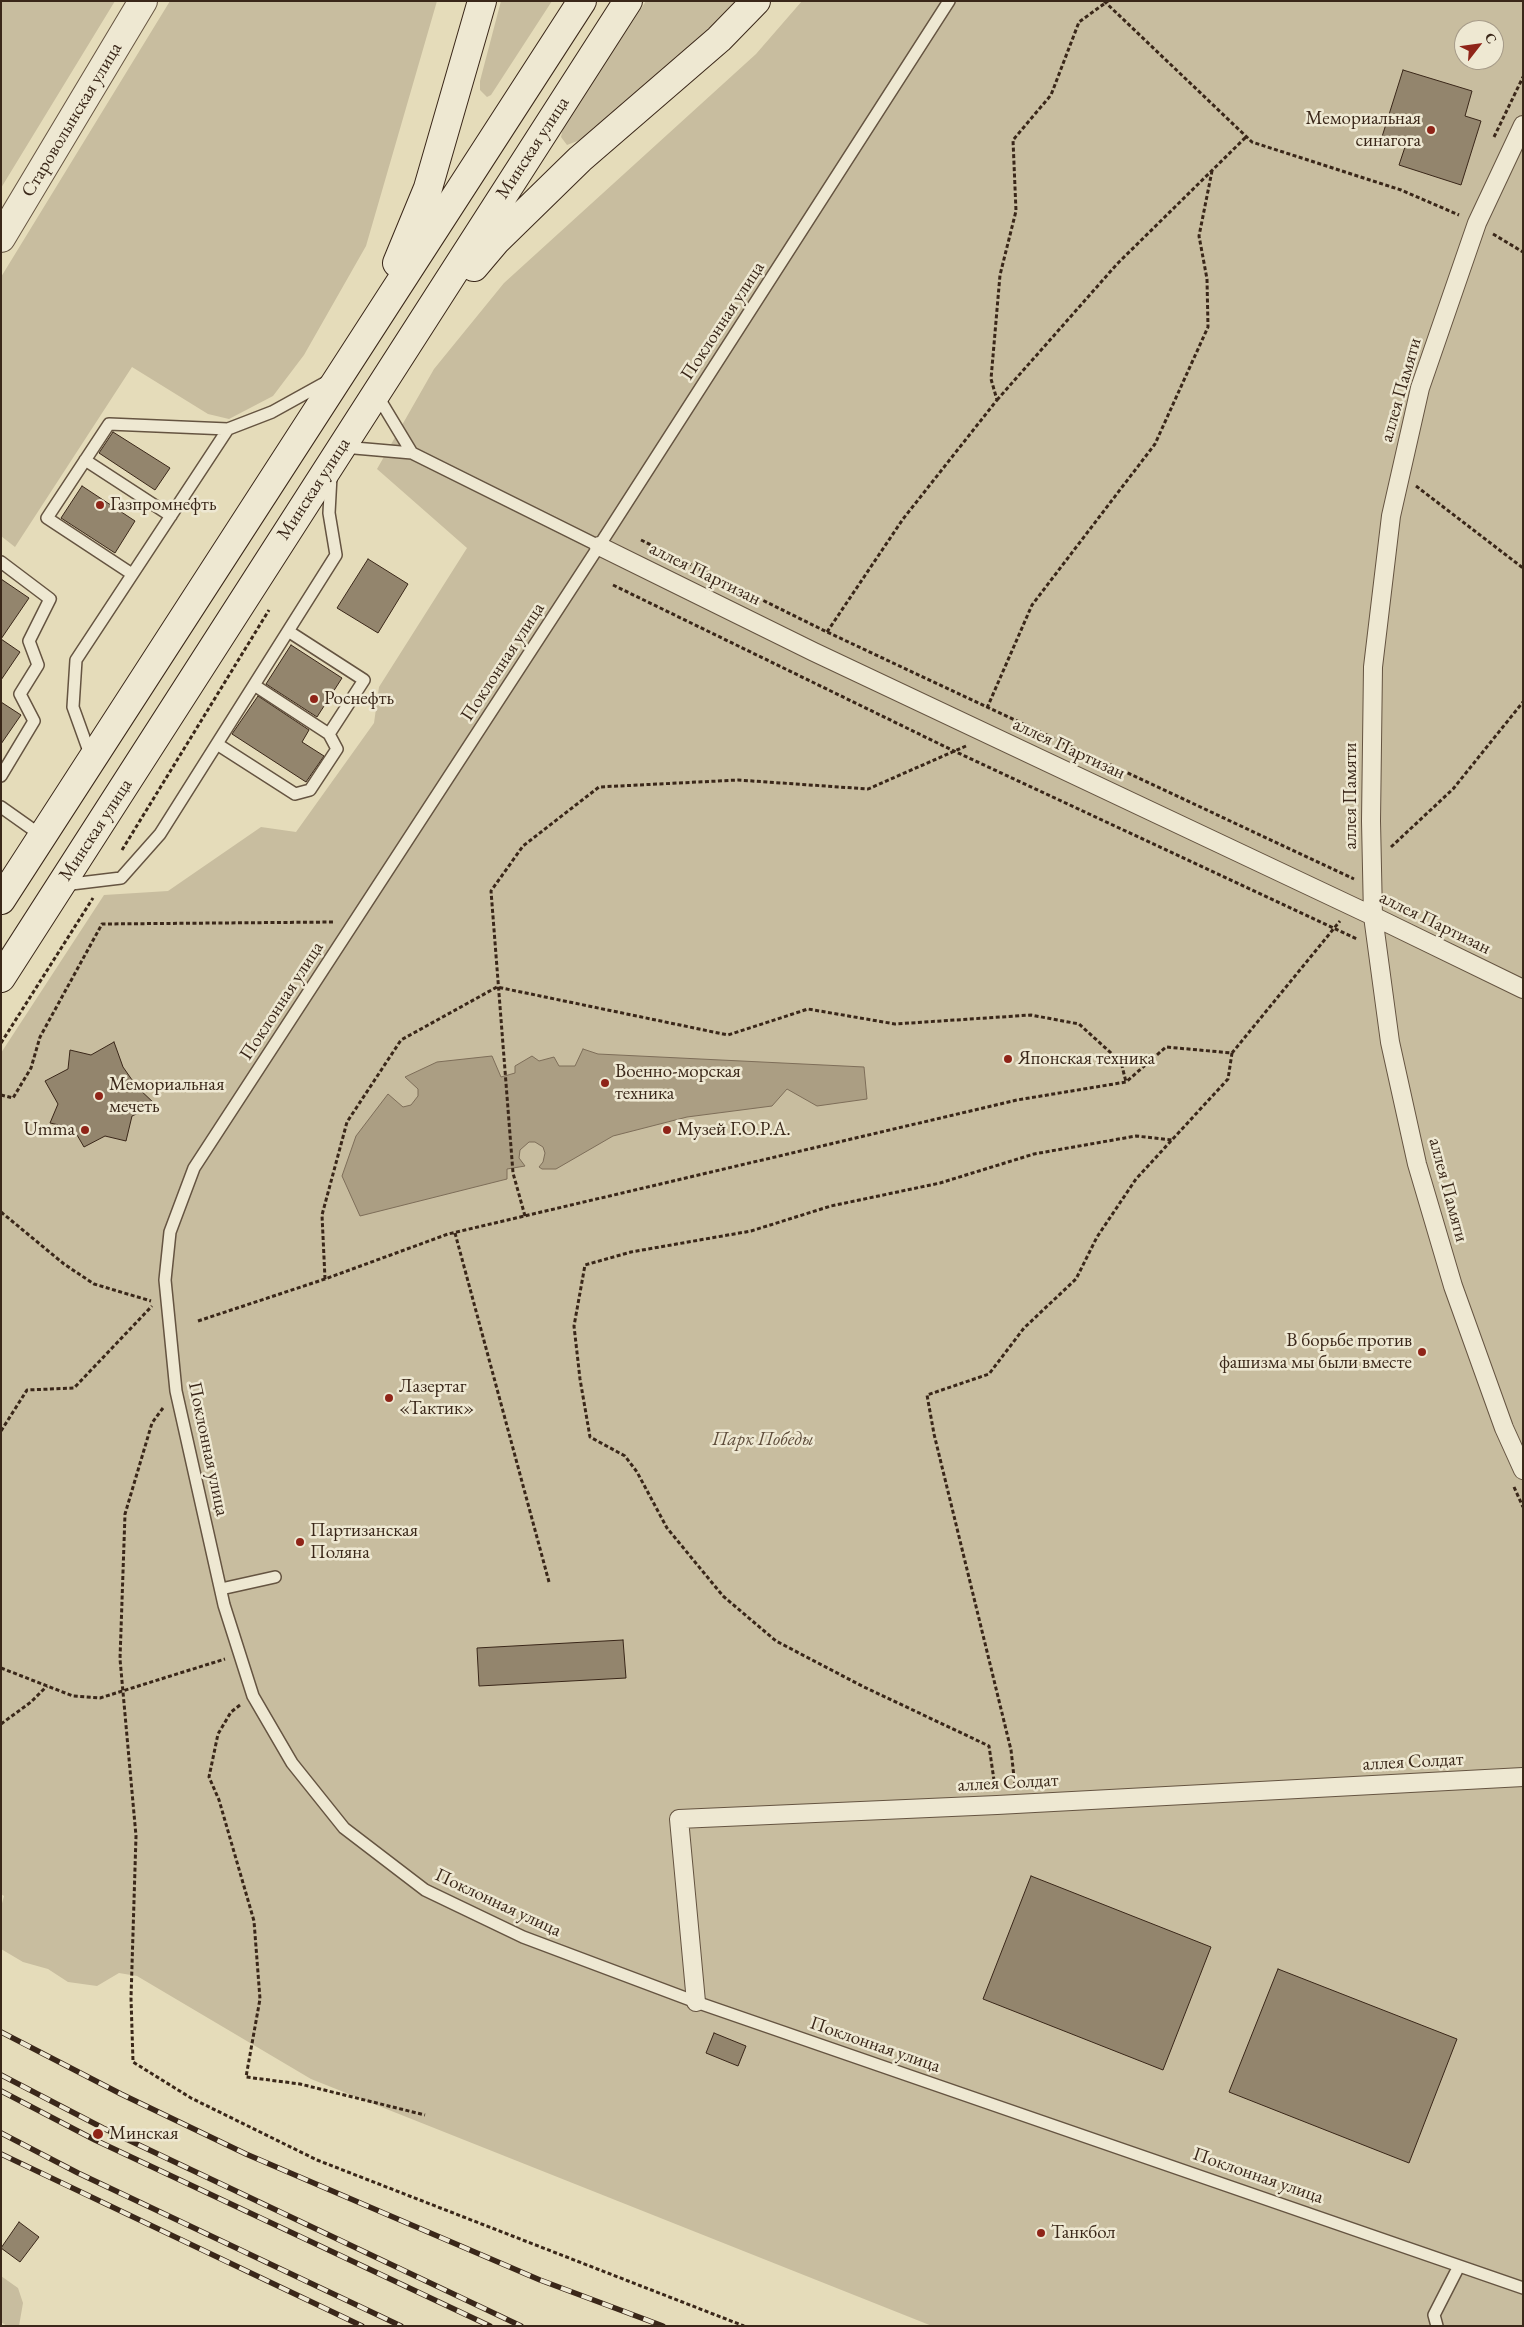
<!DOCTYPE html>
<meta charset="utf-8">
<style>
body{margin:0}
#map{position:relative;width:1524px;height:2327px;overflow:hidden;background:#e5dcba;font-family:"EB Garamond",serif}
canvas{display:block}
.frame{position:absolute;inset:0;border:2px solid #3a2719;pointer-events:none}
.north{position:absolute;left:1454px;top:20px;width:50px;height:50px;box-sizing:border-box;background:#eee8d2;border:1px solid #a69b88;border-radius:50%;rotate:60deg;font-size:14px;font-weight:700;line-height:20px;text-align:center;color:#3a2719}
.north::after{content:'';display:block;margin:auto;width:18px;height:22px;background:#8f2418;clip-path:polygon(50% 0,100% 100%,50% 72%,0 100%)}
</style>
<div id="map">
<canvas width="1524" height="2327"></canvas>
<div class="frame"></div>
<div class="north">С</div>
</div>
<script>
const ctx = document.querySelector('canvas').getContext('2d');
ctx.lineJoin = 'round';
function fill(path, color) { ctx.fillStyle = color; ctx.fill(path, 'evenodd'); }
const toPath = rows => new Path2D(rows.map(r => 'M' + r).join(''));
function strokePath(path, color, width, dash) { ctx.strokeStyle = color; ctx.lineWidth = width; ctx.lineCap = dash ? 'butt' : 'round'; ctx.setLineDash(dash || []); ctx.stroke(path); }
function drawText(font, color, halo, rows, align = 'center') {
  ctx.font = font + ' "EB Garamond",serif'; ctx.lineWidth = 5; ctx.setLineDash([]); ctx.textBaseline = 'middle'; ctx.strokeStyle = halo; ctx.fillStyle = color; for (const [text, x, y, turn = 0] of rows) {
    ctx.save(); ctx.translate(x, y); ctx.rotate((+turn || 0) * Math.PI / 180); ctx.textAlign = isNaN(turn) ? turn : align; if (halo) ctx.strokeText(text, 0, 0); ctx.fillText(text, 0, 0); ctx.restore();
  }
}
fill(toPath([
 [1,1,115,1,1,188],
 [170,1,437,1,366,246,304,355,273,396,229,419,208,414,132,367,15,547,1,536,1,277],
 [501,1,552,1,491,95,487,97,480,90,480,81],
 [646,1,739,1,693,44,580,140,567,145,561,137,563,127],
 [802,1,1523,1,1523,2326,932,2326,311,2079,137,1976,119,1973,97,1986,68,1982,48,1969,23,1962,1,1949,1,1907,4,1896,1,1894,1,1053,104,895,168,891,261,827,296,832,374,723,379,687,467,548,377,469,434,369,504,283,756,54],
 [1464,30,1494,30,1494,60,1464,60],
 [1,2276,18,2288,23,2303,19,2326,7,2326,1,2322]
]), '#c8bd9f');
const water = toPath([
 [583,1049,598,1054,864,1067,867,1099,817,1106,787,1089,772,1106,687,1117,613,1136,556,1169,542,1169,539,1167,543,1162,545,1153,543,1147,535,1142,529,1142,520,1150,519,1158,525,1166,507,1169,507,1179,360,1216,342,1176,356,1136,388,1094,403,1107,411,1105,418,1096,418,1089,405,1077,437,1062,492,1056,501,1077,515,1073,515,1066,532,1056,539,1061,554,1057,559,1066,575,1066,583,1049]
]);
fill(water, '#ab9e83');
strokePath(water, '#7e6e59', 1);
const building = toPath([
 [1403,70,1472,91,1465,116,1481,121,1461,185,1399,165,1405,147,1381,140,1403,70],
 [113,432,170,468,155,490,99,453,113,432],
 [82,486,135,521,115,553,61,518,82,486],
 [368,559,408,584,378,633,337,608,368,559],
 [1,579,29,598,1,639,1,579],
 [1,639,20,652,1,680,1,639],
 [291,645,342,678,317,717,266,684,291,645],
 [258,696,309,730,302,742,324,756,306,782,232,734,258,696],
 [1,702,21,715,1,744,1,702],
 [114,1042,123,1067,137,1087,156,1105,132,1116,126,1141,105,1136,84,1147,73,1128,50,1123,58,1104,45,1081,68,1069,70,1050,91,1055,114,1042],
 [623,1640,626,1678,479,1686,477,1648,623,1640],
 [1031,1876,1211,1947,1163,2070,983,1999,1031,1876],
 [1278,1969,1457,2039,1409,2163,1229,2092,1278,1969],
 [714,2033,746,2046,738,2066,706,2053,714,2033],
 [19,2222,39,2237,20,2262,1,2248,19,2222]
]);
fill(building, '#93856d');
strokePath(building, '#3a2719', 1);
const service = toPath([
 [949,1,599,546,194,1168,170,1232,165,1280,176,1391,224,1605,253,1696,292,1763,344,1828,425,1890,523,1937,696,2002,1523,2288],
 [377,395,412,453],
 [343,447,412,453,599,546],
 [85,460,171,516],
 [1,562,50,599,29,641,38,665,20,694,34,721,1,776],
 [132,574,47,518,109,424,228,429,272,412,328,381],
 [288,631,364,680,329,734],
 [217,744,295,794,310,790,337,749,329,734,254,685],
 [91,757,73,707,76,660,228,429],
 [1,807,42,836],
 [63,885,121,878,160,834,336,555,329,513,331,476],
 [221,1589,275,1577],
 [1437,2326,1434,2315,1459,2266]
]);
const pedestrian = toPath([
 [1523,125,1477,223,1420,388,1391,516,1373,667,1371,821,1373,916,1390,1042,1417,1164,1453,1286,1504,1428,1523,1470],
 [599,546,814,652,1373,916,1523,989],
 [696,2002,679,1819,997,1805,1523,1777]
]);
const tertiary = toPath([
 [1,238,143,1]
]);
const secondary = toPath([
 [397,263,428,188,482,1],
 [474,267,496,241,580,159,719,39,756,1],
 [1,900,582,1],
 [1,978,628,1]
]);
strokePath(service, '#655441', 14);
strokePath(pedestrian, '#655441', 20);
strokePath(tertiary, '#655441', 30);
strokePath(secondary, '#3a2719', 30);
strokePath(toPath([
 [1104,1,1252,142,1401,190,1459,215],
 [1494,137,1523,77],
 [1493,234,1523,252],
 [997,400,1117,264,1247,136],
 [1416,486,1523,568],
 [641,540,827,632,1354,879],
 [613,585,954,751,1357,939],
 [827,632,903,519,997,400,991,379,1000,275,1016,211,1013,140,1051,95,1079,22,1108,1],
 [987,708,1032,605,1155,444,1208,327,1207,279,1199,236,1212,171],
 [1391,847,1453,789,1523,702],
 [122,850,269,610],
 [1,1043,93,898],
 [1,1095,13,1098,31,1068,40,1037,102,924,335,922],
 [1,1212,64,1264,94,1284,151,1301],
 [525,1216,513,1173,491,891,523,846,599,787,738,780,868,789,966,746],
 [455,1233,549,1582],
 [325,1279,322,1215,347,1122,401,1040,497,987,728,1035,808,1009,895,1024,1031,1015,1079,1024,1121,1062,1126,1082],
 [198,1321,325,1279,448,1234,1017,1100,1126,1082,1166,1047,1232,1053,1340,921],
 [163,1408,152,1423,125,1514,120,1659,136,1836,131,1998,133,2062,191,2098,317,2160,744,2326],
 [1,1431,27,1390,74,1388,152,1306],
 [1514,1487,1523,1507],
 [1,1668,73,1696,100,1698,225,1659],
 [240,1705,231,1712,218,1734,209,1777,219,1800,254,1921,260,1999,246,2077,300,2084,425,2115],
 [1,1724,31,1702,47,1686],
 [1015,1786,1011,1750,934,1434,927,1395,989,1374,1024,1328,1076,1279,1097,1237,1136,1179,1228,1079,1232,1053],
 [995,1787,989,1746,862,1686,776,1641,723,1596,667,1528,637,1472,625,1456,590,1437,580,1379,574,1326,585,1265,631,1252,751,1231,831,1206,940,1183,1034,1154,1136,1136,1172,1140]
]), '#3a2719', 3, [4, 2.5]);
strokePath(service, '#eee8d2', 11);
strokePath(pedestrian, '#eee8d2', 18);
strokePath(tertiary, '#eee8d2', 28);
strokePath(secondary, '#eee8d2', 28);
const rail = toPath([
 [1,2032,121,2094,246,2154,540,2280,663,2326],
 [1,2075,103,2128,521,2326],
 [1,2091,95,2140,490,2326],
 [1,2133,78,2173,401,2326],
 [1,2154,362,2326]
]);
strokePath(rail, '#3a2719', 5.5);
strokePath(rail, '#eee8d2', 4, [11]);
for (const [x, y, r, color] of [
 [1431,130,5,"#8f2418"],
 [100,505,5,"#8f2418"],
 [314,699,5,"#8f2418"],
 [1008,1059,5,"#8f2418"],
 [605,1083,5,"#8f2418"],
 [99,1096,5,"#8f2418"],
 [85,1130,5,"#8f2418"],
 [667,1130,5,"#8f2418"],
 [1422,1352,5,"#8f2418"],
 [389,1398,5,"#8f2418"],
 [300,1542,5,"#8f2418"],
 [98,2134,6,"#8f2418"],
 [1041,2233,5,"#8f2418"]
]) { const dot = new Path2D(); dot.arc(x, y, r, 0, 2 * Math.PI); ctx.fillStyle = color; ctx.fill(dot); strokePath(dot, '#eee8d2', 2); }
drawText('19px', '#3a2719', '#eee8d2', [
 ["Мемориальная",1421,119,"right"],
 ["синагога",1421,141,"right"],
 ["Газпромнефть",110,505],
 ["Роснефть",324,699],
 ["Японская техника",1018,1059],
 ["Военно-морская",615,1072],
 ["техника",615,1094],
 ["Мемориальная",109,1085],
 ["мечеть",109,1107],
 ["Umma",75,1130,"right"],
 ["Музей Г.О.Р.А.",677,1130],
 ["В борьбе против",1412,1341,"right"],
 ["фашизма мы были вместе",1412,1363,"right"],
 ["Лазертаг",399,1387],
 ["«Тактик»",399,1409],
 ["Партизанская",310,1531],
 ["Поляна",310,1553],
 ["Минская",109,2134],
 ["Танкбол",1051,2233]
], 'left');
drawText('19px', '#3a2719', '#eee8d2', [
 ["Староволынская улица",72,120,-59],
 ["Минская улица",533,148,-57],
 ["Поклонная улица",723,321,-57],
 ["аллея Памяти",1401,390,-74],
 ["Минская улица",314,489,-57],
 ["аллея Партизан",705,574,26],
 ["Поклонная улица",503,662,-57],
 ["аллея Партизан",1069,749,25],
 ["аллея Памяти",1351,796,-90],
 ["Минская улица",96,830,-57],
 ["аллея Партизан",1435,923,26],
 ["Поклонная улица",282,1001,-57],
 ["аллея Памяти",1448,1190,75],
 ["Поклонная улица",208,1449,78],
 ["аллея Солдат",1413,1762,-3],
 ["аллея Солдат",1008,1783,-3],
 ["Поклонная улица",498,1903,25],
 ["Поклонная улица",875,2045,19],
 ["Поклонная улица",1258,2176,19]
]);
drawText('italic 19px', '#5e4c3a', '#eee8d2', [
 ["Парк Победы",763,1440]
]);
</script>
